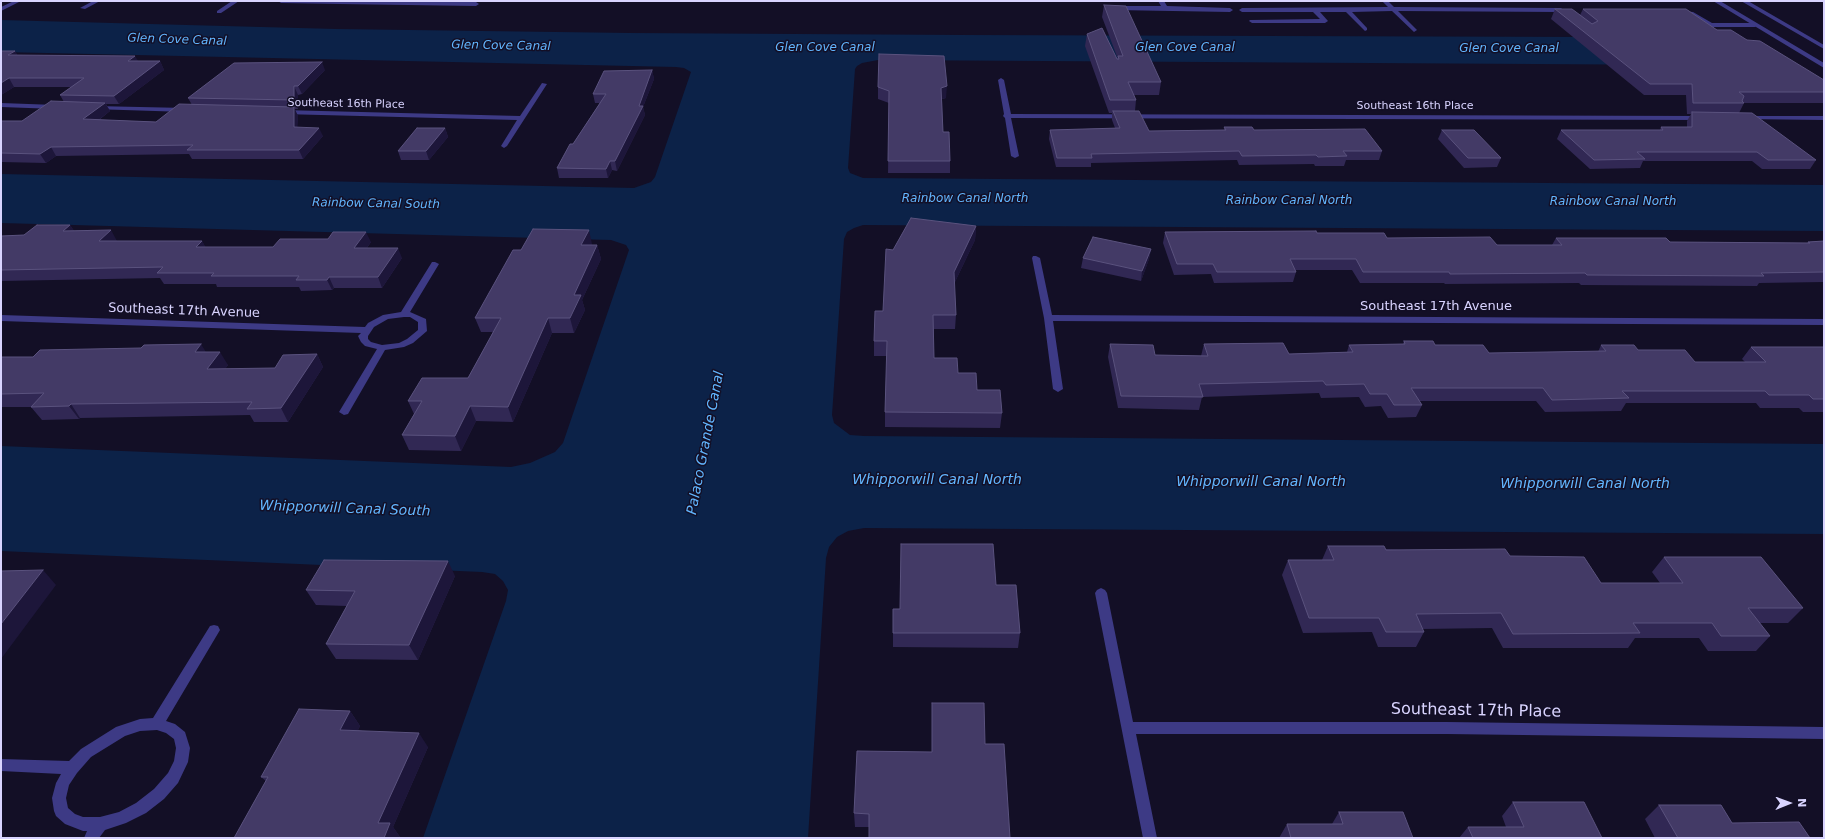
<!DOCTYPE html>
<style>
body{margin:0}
#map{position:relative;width:1825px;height:839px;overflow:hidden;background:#130f26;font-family:"DejaVu Sans",sans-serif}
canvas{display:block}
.frame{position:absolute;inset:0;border:2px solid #d9d4ff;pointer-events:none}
.north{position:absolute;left:1769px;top:783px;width:40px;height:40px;-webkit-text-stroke:3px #130f26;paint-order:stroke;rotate:89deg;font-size:11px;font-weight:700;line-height:16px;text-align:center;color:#d9d4ff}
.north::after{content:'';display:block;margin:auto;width:14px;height:18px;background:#d9d4ff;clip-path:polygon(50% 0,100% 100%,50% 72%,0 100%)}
</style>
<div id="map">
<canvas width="1825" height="839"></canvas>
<div class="frame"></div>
<div class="north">N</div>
</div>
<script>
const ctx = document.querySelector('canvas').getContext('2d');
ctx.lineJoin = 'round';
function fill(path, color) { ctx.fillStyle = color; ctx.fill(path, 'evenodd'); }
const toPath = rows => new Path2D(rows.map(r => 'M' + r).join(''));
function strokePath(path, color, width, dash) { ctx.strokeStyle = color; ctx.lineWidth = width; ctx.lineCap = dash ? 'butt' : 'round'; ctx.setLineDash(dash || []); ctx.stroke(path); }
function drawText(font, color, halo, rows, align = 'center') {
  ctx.font = font + ' "DejaVu Sans",sans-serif'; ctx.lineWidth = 3; ctx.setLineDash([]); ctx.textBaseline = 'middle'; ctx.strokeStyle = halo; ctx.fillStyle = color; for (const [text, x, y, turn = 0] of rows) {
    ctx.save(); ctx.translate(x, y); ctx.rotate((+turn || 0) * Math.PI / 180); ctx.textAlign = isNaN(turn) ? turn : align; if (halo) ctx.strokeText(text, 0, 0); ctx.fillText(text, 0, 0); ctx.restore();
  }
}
fill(toPath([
 [1,20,336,29,630,33,964,35,1588,37,1695,65,878,60,862,63,857,66,855,69,848,168,850,173,863,178,1824,185,1824,231,863,225,854,228,847,232,844,239,832,415,834,423,850,435,864,436,1824,444,1824,534,864,528,848,531,837,537,829,547,826,558,808,838,423,838,506,601,508,590,503,581,495,574,482,572,1,551,1,446,511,467,530,463,555,452,563,443,629,250,626,245,611,240,1,223,1,174,634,188,651,182,655,177,691,72,684,68,676,67,1,52]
]), '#0c2248');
fill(toPath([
 [14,1,21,1,1,11,1,7,14,1],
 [93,1,100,1,85,9,80,8,93,1],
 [232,1,239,1,221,13,217,13,217,11,232,1],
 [278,1,476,2,479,4,476,6,339,4,281,3,278,1],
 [1158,1,1164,1,1167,6,1230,8,1233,10,1230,12,1115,10,1112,8,1115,6,1161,6,1158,1],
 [1382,1,1388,1,1394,7,1561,8,1570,15,1565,16,1560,12,1398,11,1417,30,1414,32,1392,11,1352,12,1367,28,1367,30,1365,31,1346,12,1320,12,1328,21,1325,23,1252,23,1249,21,1250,20,1320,19,1313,12,1242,12,1239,10,1242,8,1388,7,1382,1],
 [1681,11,1693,12,1712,23,1755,23,1758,25,1755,27,1711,27,1690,15,1679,14,1679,12,1681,11]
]), '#3d3a85');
fill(toPath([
 [1001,78,1004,80,1011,114,1702,116,1705,118,1702,120,1011,118,1019,156,1015,158,1011,156,1005,118,1003,116,1004,114,998,80,1001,78],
 [542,83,547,84,507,146,504,148,501,146,517,120,282,114,279,112,282,110,520,116,542,83],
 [1,103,56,105,59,107,56,109,1,107,1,103],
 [94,106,186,108,189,110,186,112,92,109,91,108,94,106],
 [1746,116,1824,116,1824,120,1744,119,1743,118,1746,116],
 [1033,256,1036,256,1040,258,1052,315,1824,319,1824,325,1053,321,1063,389,1058,392,1053,389,1044,318,1032,258,1033,256],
 [432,262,435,262,439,264,410,312,426,319,427,331,413,343,404,347,385,350,348,414,344,415,339,412,377,349,365,346,361,342,358,336,361,333,1,321,1,315,365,327,368,323,383,315,401,312,432,262],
 [404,317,410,317,418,322,418,330,407,339,399,343,382,345,371,342,368,339,368,336,374,327,388,319,404,317],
 [1101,588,1105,590,1107,593,1133,722,1447,722,1824,727,1824,739,1447,734,1136,734,1157,838,1143,838,1095,593,1097,590,1101,588],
 [214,625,218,626,220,630,166,721,175,724,185,732,190,748,188,762,178,783,164,799,146,813,126,823,105,830,99,838,84,838,87,831,83,831,65,824,56,816,54,811,52,798,56,783,61,774,1,771,1,759,69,761,81,749,116,727,140,719,153,718,210,626,214,625],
 [157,730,166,733,174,739,176,748,174,761,168,773,154,789,136,803,119,812,100,817,83,817,75,814,68,808,66,798,69,785,77,773,91,757,125,736,140,731,157,730]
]), '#3d3a85');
fill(toPath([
 [1713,1,1720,1,1824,63,1824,68,1713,1],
 [1741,1,1748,1,1824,45,1824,49,1741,1]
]), '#3d3a85');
fill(toPath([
 [1104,5,1161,82,1159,95,1134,95,1136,100,1135,111,1149,131,1224,130,1224,127,1254,130,1382,151,1379,160,1346,160,1344,166,1315,166,1314,164,1239,165,1237,160,1091,163,1091,167,1056,167,1049,139,1050,130,1115,128,1112,120,1112,113,1109,113,1085,46,1087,34,1118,59,1102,17],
 [1555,9,1580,15,1583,9,1717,30,1747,40,1824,80,1824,103,1744,103,1739,113,1816,160,1810,169,1762,169,1752,161,1643,161,1640,168,1590,169,1557,139,1561,130,1660,130,1661,127,1687,127,1687,121,1691,114,1687,114,1686,95,1644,95,1551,19],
 [15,51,17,55,138,61,160,61,164,70,119,104,106,104,110,111,99,120,156,122,192,105,188,98,325,70,302,94,298,95,298,109,294,109,298,116,297,127,323,136,303,159,192,159,189,154,56,156,46,163,1,162,1,121,22,121,64,102,60,95,72,87,14,87,1,95],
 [652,70,654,79,643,107,645,115,617,171,612,170,608,178,559,178,557,168,600,103,595,103,593,94],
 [878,87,946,98,942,99,943,132,950,161,950,173,888,173,889,103,878,99],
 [445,128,448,137,429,160,401,160,398,151],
 [1442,130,1501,158,1497,167,1464,168,1438,139],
 [70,225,74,231,117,241,202,241,205,247,273,247,371,242,367,248,402,258,382,288,334,288,332,290,301,291,299,287,217,287,216,284,164,284,160,278,1,281,1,236,24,235],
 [976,226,975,240,954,284,956,315,955,329,934,329,934,358,958,373,977,390,1002,413,1000,428,885,427,885,412,887,356,874,356,874,341,883,311,893,250],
 [1165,232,1317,233,1387,238,1497,245,1552,245,1556,238,1670,242,1807,243,1808,242,1824,241,1824,282,1759,283,1757,286,1581,285,1579,283,1445,284,1444,283,1360,283,1352,270,1295,270,1296,272,1293,282,1214,283,1211,274,1174,275,1163,243],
 [592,244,591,245,597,245,601,259,582,300,585,310,574,333,552,333,513,422,476,421,461,451,409,450,402,435,414,414,408,401,468,378,493,332,481,332,475,318,521,250],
 [1151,249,1149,259,1141,281,1081,268,1083,258],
 [1404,341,1435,345,1489,353,1598,352,1601,345,1638,350,1695,362,1745,362,1742,359,1751,347,1824,347,1824,412,1803,412,1799,408,1760,408,1756,403,1626,403,1621,411,1545,412,1536,401,1419,401,1422,405,1416,417,1388,418,1381,406,1365,407,1359,397,1321,398,1319,393,1202,397,1199,410,1118,408,1108,357,1110,344,1155,355,1201,356,1204,344,1289,354,1347,352,1349,345,1403,344],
 [206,352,228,365,225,369,275,368,317,354,323,367,288,422,254,422,250,415,80,418,79,419,42,420,31,407,32,407,1,407,1,357,33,357],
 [1328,546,1510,556,1601,583,1660,583,1652,572,1664,557,1803,608,1788,623,1759,623,1770,636,1756,651,1708,651,1699,638,1635,638,1628,648,1503,648,1492,628,1422,629,1424,632,1416,647,1378,647,1372,632,1303,633,1282,575,1288,560,1322,560],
 [455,576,418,660,336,659,326,644,347,606,316,605,306,590],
 [900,609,1020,633,1018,648,893,647,893,633],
 [932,703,984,703,869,827,855,827,854,813,932,752],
 [350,711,360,726,358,730,428,747,393,827,400,837,400,838,234,838,266,781,261,777],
 [1513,802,1602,838,1459,838,1468,827,1506,827,1502,816],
 [1659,805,1732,823,1810,838,1655,838,1645,819],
 [1339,812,1413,838,1279,838,1287,824,1332,824]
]), '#312854');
fill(toPath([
 [15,51,19,59,8,55],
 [135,56,140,64,128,61],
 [160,61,164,70,119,104,114,96],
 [322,62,325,70,302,94,298,86],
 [652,70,654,79,643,107,645,115,617,171,615,161,639,106],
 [9,78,14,87,1,95,1,83],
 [294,86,298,95,298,109,294,100],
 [947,86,946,98,941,99,941,88],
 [105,103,110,111,88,128,83,119],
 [294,107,298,116,297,136,294,127],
 [319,128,323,136,303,159,299,150],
 [445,128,448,137,429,160,426,151],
 [51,147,56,156,46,163,40,154],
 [610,161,612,170,608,178,606,169],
 [70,225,77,235,63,231],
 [976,226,975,240,953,286,954,272],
 [111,230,117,241,106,252,99,241],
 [589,230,592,244,585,259,581,245],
 [366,232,371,242,359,259,354,248],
 [202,241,208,251,196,247],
 [597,245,601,259,582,300,585,310,574,333,570,318,574,295],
 [398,248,402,258,382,288,378,277],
 [1151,249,1149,259,1141,281,1142,271],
 [329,277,334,288,332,290,327,280],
 [548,318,552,333,513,422,508,407],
 [201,344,209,357,195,352],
 [220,352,228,365,215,382,207,369],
 [317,354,323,367,288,422,281,408],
 [71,404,80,418,79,419,69,406],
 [470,406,476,421,461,451,455,436],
 [448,561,455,576,418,660,409,645],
 [43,570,56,585,1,659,1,624],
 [350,711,360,726,351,744,340,730],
 [419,733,428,747,393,827,400,837,400,838,384,838,378,823]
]), '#1d163a');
const building = toPath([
 [1104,5,1126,6,1161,82,1128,82,1136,100,1110,100,1087,34,1102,28,1117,59,1119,59,1118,56,1123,56,1104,5],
 [1555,9,1572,9,1592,24,1598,21,1583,9,1686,9,1717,30,1731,30,1747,40,1760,41,1824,80,1824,92,1739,92,1744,96,1742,101,1744,103,1693,103,1692,84,1650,84,1555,9],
 [1,51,15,51,8,55,135,56,128,61,160,61,114,96,60,95,84,78,9,78,1,83,1,51],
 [879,54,944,56,947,86,941,88,943,132,949,132,950,161,888,161,889,91,878,87,879,54],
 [322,62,298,86,294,86,294,100,188,98,234,63,322,62],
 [652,70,639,106,643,106,615,161,610,161,606,169,557,168,570,144,573,144,606,94,593,94,604,71,652,70],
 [51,101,105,103,83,119,156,122,179,104,294,107,294,127,319,128,299,150,187,150,193,145,51,147,40,154,1,153,1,121,22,121,51,101],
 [1113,111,1139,111,1149,131,1226,130,1224,127,1252,127,1254,130,1365,129,1382,151,1343,151,1347,156,1318,157,1316,155,1242,156,1239,151,1091,154,1092,158,1057,158,1050,130,1120,128,1113,111],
 [1692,112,1752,113,1816,160,1768,160,1757,152,1637,152,1645,159,1594,160,1561,130,1663,130,1661,127,1692,127,1692,112],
 [417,128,445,128,426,151,398,151,417,128],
 [1442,130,1474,130,1501,158,1468,158,1442,130],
 [911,218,976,226,954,272,956,315,933,315,934,358,957,358,958,373,976,373,977,390,1000,390,1002,413,885,412,887,341,874,341,875,311,883,311,886,249,893,250,911,218],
 [37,225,70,225,63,231,111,230,99,241,202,241,196,247,273,247,280,239,328,239,333,232,366,232,354,248,398,248,378,277,329,277,327,280,296,280,299,276,211,276,214,273,157,273,163,267,1,270,1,236,24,235,37,225],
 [533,229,589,230,581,245,597,245,574,295,581,295,570,318,548,318,508,407,470,406,455,436,402,435,422,401,408,401,422,378,468,378,501,318,475,318,513,250,521,250,533,229],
 [1316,231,1317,233,1384,233,1387,238,1490,237,1497,245,1562,245,1556,238,1666,238,1670,242,1810,243,1808,242,1824,241,1824,272,1761,273,1764,276,1587,275,1585,273,1450,274,1449,272,1363,272,1356,259,1290,259,1296,272,1217,272,1213,264,1177,264,1165,232,1316,231],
 [1093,237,1151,249,1142,271,1083,258,1093,237],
 [1404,341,1433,341,1435,345,1483,345,1489,353,1606,351,1601,345,1634,345,1638,350,1685,350,1695,362,1766,362,1751,347,1824,347,1824,399,1813,399,1809,395,1769,395,1765,391,1622,391,1629,398,1552,400,1543,388,1411,388,1422,405,1394,405,1387,394,1370,394,1364,384,1326,385,1323,381,1199,384,1203,397,1121,396,1110,344,1153,345,1155,355,1208,356,1204,344,1283,343,1289,354,1353,352,1349,345,1405,344,1404,341],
 [201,344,195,352,220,352,207,369,275,368,283,355,317,354,281,408,247,409,252,402,71,404,69,406,31,407,44,393,1,394,1,357,33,357,40,350,141,348,144,345,201,344],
 [901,544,993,544,996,585,1016,585,1020,633,893,633,893,609,900,609,901,544],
 [1328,546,1384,546,1386,550,1505,549,1510,556,1584,557,1601,583,1683,583,1664,557,1761,557,1803,608,1748,608,1770,636,1721,636,1712,623,1633,623,1640,633,1513,634,1501,613,1416,614,1424,632,1386,632,1379,618,1309,618,1288,560,1334,560,1328,546],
 [324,560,448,561,409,645,326,644,355,591,306,590,324,560],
 [43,570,1,624,1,571,43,570],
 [932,703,984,703,985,744,1004,744,1010,838,869,838,869,814,854,813,857,751,932,752,932,703],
 [299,709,350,711,340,730,419,733,378,823,390,823,384,838,234,838,268,777,261,777,299,709],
 [1513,802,1584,802,1602,838,1473,838,1468,827,1524,827,1513,802],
 [1659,805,1721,805,1732,823,1799,822,1810,838,1678,838,1659,805],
 [1339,812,1403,812,1413,838,1291,838,1287,824,1343,824,1339,812]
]);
fill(building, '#433a66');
strokePath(building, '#5a527e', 1);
drawText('11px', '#d9d4ff', '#130f26', [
 ["Southeast 16th Place",346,104,1],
 ["Southeast 16th Place",1415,106]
]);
drawText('italic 12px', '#62b6ff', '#130f26', [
 ["Glen Cove Canal",177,40,2],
 ["Glen Cove Canal",501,46,1],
 ["Glen Cove Canal",825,48],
 ["Glen Cove Canal",1185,48],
 ["Glen Cove Canal",1509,49],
 ["Rainbow Canal North",965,199],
 ["Rainbow Canal North",1289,201],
 ["Rainbow Canal North",1613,202],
 ["Rainbow Canal South",376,204,1]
]);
drawText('13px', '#d9d4ff', '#130f26', [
 ["Southeast 17th Avenue",1436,307],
 ["Southeast 17th Avenue",184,311,2]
]);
drawText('italic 14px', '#62b6ff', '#130f26', [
 ["Palaco Grande Canal",706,443,-79],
 ["Whipporwill Canal North",937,480],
 ["Whipporwill Canal North",1261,482],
 ["Whipporwill Canal North",1585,484],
 ["Whipporwill Canal South",345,509,2]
]);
drawText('16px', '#d9d4ff', '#130f26', [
 ["Southeast 17th Place",1476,711,1]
]);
</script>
